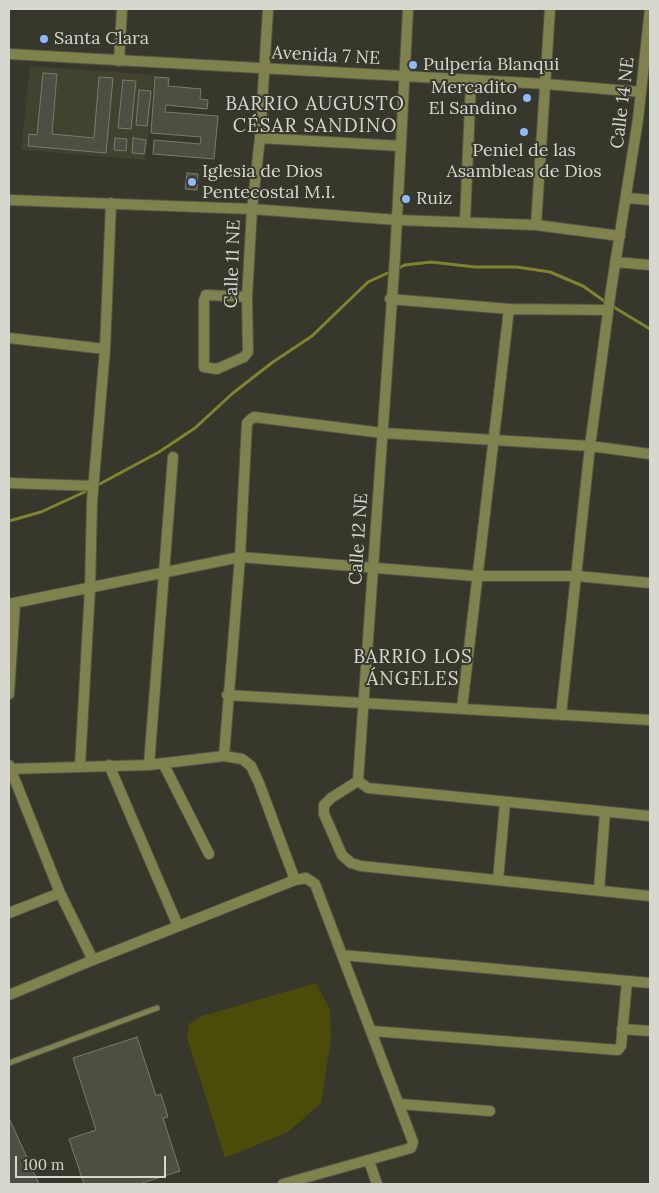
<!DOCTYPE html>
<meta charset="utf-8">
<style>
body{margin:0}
#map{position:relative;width:659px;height:1193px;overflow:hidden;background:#37382b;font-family:Lora,serif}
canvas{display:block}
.frame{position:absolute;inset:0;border:10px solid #d6d7cf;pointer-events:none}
.scale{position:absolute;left:15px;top:1156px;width:151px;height:22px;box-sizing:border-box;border:2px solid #d6d7cf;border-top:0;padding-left:6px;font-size:15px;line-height:18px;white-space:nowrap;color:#d6d7cf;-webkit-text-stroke:4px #37382b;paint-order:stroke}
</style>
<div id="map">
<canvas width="659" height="1193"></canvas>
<div class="frame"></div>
<div class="scale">100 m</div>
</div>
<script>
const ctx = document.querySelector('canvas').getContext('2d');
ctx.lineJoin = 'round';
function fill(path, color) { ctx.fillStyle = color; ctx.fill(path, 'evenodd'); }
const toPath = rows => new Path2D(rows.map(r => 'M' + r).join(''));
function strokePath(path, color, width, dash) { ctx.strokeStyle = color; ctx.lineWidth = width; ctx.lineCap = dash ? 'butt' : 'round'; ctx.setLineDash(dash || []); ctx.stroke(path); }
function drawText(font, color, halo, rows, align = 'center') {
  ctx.font = font + ' Lora,serif'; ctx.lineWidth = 4; ctx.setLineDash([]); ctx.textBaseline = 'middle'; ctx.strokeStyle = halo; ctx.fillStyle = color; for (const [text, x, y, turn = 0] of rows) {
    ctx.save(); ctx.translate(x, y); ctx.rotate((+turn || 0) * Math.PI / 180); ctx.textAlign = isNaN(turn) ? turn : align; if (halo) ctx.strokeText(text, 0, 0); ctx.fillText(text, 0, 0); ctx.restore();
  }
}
fill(toPath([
 [30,66,154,75,146,160,21,150]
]), '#414230');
fill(toPath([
 [316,983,330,1010,331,1039,321,1103,288,1132,225,1158,187,1037,189,1024,202,1016]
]), '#4c4c0a');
strokePath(toPath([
 [612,306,650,329],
 [96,486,159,452,195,428,233,393,273,362,312,336,368,282,405,265,431,262,475,267,517,267,550,272,583,286,607,303],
 [9,521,41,512,91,489]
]), '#81832f', 3);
const building = toPath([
 [43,73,57,74,52,134,94,138,99,77,113,78,106,153,28,146,29,134,37,135,43,73],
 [155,77,169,78,168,86,201,89,200,99,208,100,207,109,166,105,165,112,218,116,214,159,153,154,154,140,200,144,201,137,151,133,155,77],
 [123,80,136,81,131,129,118,128,123,80],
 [139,90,151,91,147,126,136,125,139,90],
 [115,138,127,139,126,151,114,150,115,138],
 [133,138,146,140,144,154,132,153,133,138],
 [187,173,198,174,197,190,185,189,187,173],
 [137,1037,156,1096,161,1094,168,1117,163,1118,180,1171,139,1184,84,1184,69,1139,96,1130,73,1058,137,1037],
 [9,1118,39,1184,9,1184,9,1118]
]);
fill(building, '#4e4e42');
strokePath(building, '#7a7b6d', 1);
const service = toPath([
 [9,1063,157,1008]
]);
const minor = toPath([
 [9,54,546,84,641,92],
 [119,61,122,9],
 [260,138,401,146],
 [627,198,650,200],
 [9,200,252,209,397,220,536,225,620,236],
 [465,222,471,81],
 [536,225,550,9],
 [615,262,650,265],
 [247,297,206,295,204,300,204,367,217,369,244,357,248,352,247,297,252,209,260,138,268,9],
 [390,299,509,309,608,310],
 [9,338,105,349],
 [9,483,93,486],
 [9,604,240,557,476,576,577,576,650,583],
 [9,694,15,603],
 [227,695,650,720],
 [462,708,509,309],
 [561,715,590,446,611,290,638,119,650,9],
 [224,756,240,557,247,423,250,420,254,417,383,433,590,446,650,454],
 [163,763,209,854],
 [9,765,60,893,93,960,295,880,306,878,315,884,413,1142,411,1148,283,1184],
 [109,765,178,926],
 [149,765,173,457],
 [80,766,90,589,92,502,105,349,111,203],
 [9,769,149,765,224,756,242,759,251,766,259,783,295,880],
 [358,781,395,257,408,9],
 [358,781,331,798,324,805,324,814,342,855,351,863,361,866,650,896],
 [358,781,368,788,650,816],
 [498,880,505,803],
 [599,890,605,812],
 [9,913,60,893],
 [342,955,650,983],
 [9,995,93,960],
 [622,1029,650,1031],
 [372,1031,618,1050,621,1046,627,981],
 [400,1104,490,1111],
 [369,1161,377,1184]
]);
strokePath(service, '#545549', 7);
strokePath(minor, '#545549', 12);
strokePath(service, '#80824d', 5);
strokePath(minor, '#80824d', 10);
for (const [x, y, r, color] of [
 [44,39,5,"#8fb8fd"],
 [413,65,5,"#8fb8fd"],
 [527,98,5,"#8fb8fd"],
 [524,132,5,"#8fb8fd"],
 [192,182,5,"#8fb8fd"],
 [406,199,5,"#8fb8fd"]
]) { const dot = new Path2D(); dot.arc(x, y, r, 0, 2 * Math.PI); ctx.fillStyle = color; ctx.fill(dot); strokePath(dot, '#37382b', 2); }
drawText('18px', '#d6d7cf', '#37382b', [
 ["Santa Clara",54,39],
 ["Pulpería Blanqui",423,65],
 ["Mercadito",517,88,"right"],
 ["El Sandino",517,109,"right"],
 ["Peniel de las",524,151,"center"],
 ["Asambleas de Dios",524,172,"center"],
 ["Iglesia de Dios",202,172],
 ["Pentecostal M.I.",202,193],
 ["Ruiz",416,199]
], 'left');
drawText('18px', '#d6d7cf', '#37382b', [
 ["Avenida 7 NE",326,56,3],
 ["Calle 14 NE",623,103,-83],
 ["Calle 11 NE",233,264,-88],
 ["Calle 12 NE",359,539,-86]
]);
ctx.letterSpacing = '1px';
drawText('19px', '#d6d7cf', '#37382b', [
 ["BARRIO AUGUSTO",315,105],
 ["CÉSAR SANDINO",315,127],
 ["BARRIO LOS",413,658],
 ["ÁNGELES",413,680]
]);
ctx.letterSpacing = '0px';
</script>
